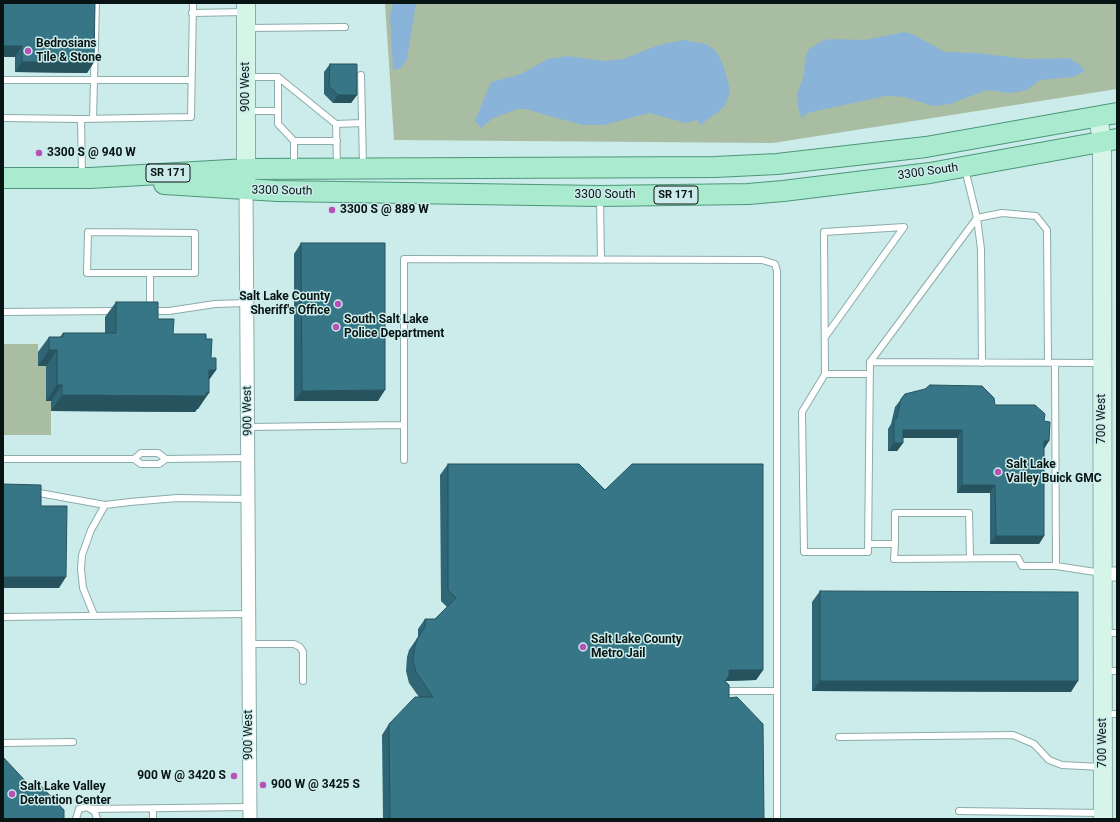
<!DOCTYPE html>
<style>
body{margin:0}
#map{position:relative;width:1120px;height:822px;overflow:hidden;background:#cbecea;font-family:Roboto,sans-serif}
canvas{display:block}
.frame{position:absolute;inset:0;border:4px solid #081313;pointer-events:none}
</style>
<div id="map">
<canvas width="1120" height="822"></canvas>
<div class="frame"></div>
</div>
<script>
const ctx = document.querySelector('canvas').getContext('2d');
ctx.lineJoin = 'round';
function fill(path, color) { ctx.fillStyle = color; ctx.fill(path, 'evenodd'); }
const toPath = rows => new Path2D(rows.map(r => 'M' + r).join(''));
function strokePath(path, color, width, dash) { ctx.strokeStyle = color; ctx.lineWidth = width; ctx.lineCap = dash ? 'butt' : 'round'; ctx.setLineDash(dash || []); ctx.stroke(path); }
function drawText(font, color, halo, rows, align = 'center') {
  ctx.font = font + ' Roboto,sans-serif'; ctx.lineWidth = 3; ctx.setLineDash([]); ctx.textBaseline = 'middle'; ctx.strokeStyle = halo; ctx.fillStyle = color; for (const [text, x, y, turn = 0] of rows) {
    ctx.save(); ctx.translate(x, y); ctx.rotate((+turn || 0) * Math.PI / 180); ctx.textAlign = isNaN(turn) ? turn : align; if (halo) ctx.strokeText(text, 0, 0); ctx.fillText(text, 0, 0); ctx.restore();
  }
}
fill(toPath([
 [385,3,1117,3,1117,89,773,143,394,140],
 [3,344,38,344,38,365,46,366,46,401,51,401,51,435,3,435]
]), '#a9bda2');
fill(toPath([
 [393,3,416,3,407,59,401,68,393,70,390,15],
 [904,32,914,35,945,52,977,53,1026,59,1069,58,1080,65,1084,70,1083,72,1073,77,1040,80,1028,89,1019,92,1009,93,987,90,950,104,933,106,904,97,886,96,807,113,802,119,798,108,797,94,804,75,805,58,809,49,822,41,830,39,865,40],
 [683,40,706,44,716,51,723,65,729,85,730,92,725,105,718,112,700,125,697,120,686,123,649,113,604,125,582,125,525,109,518,109,493,118,481,128,475,121,491,82,521,74,548,59,568,56,604,61,623,59,659,45]
]), '#8ab3d9');
const lane = toPath([
 [192,13,245,12],
 [248,28,345,27],
 [361,75,363,165],
 [248,77,278,77,336,124,362,123],
 [278,77,278,124,294,141,294,167],
 [3,80,191,80],
 [248,111,278,111],
 [3,118,81,119],
 [93,119,96,3],
 [336,124,337,166],
 [294,141,337,141],
 [965,169,977,218,981,249,982,363],
 [82,176,81,119,191,117,193,3],
 [600,199,601,260],
 [88,232,195,233,195,273,87,273,88,232],
 [150,310,150,273],
 [151,311,169,311,215,304,246,303],
 [3,312,115,311],
 [825,337,904,227,824,232,825,374,802,412,804,552,868,552,870,362,1101,363],
 [870,362,977,218,1002,213,1036,216,1047,230,1048,363],
 [1055,363,1056,566],
 [825,374,870,374],
 [249,427,404,425],
 [3,459,134,459,141,464,159,464,166,459],
 [134,459,141,453,158,453,166,459,248,458],
 [404,460,404,259,762,260,775,264,777,271,777,691],
 [34,492,105,505,130,502,177,498,248,499],
 [868,544,895,544,894,559,1018,558,1022,566,1056,566,1102,573],
 [895,544,895,513,969,513,970,558],
 [94,615,83,588,81,569,82,555,91,530,105,505],
 [3,617,249,614],
 [1104,633,1117,633],
 [249,644,294,644,300,647,303,652,303,681],
 [1105,671,1117,671],
 [722,691,777,691,777,819],
 [1105,714,1117,714],
 [839,737,1013,735,1034,744,1049,760,1062,765,1101,767],
 [3,743,73,742],
 [93,809,249,807],
 [153,809,153,819],
 [959,811,1101,813],
 [76,819,79,809,87,807,95,812,97,819]
]);
const street = toPath([
 [246,190,250,819],
 [1102,574,1117,574]
]);
const secondary = toPath([
 [1098,116,1102,141,1103,819],
 [246,184,246,3]
]);
const primary = toPath([
 [3,178,90,178,247,169,715,167,777,164,926,147,1117,113],
 [164,184,277,191,600,196,748,194,783,191,930,173,1117,139]
]);
strokePath(lane, '#8cacaa', 8);
strokePath(street, '#8cacaa', 15);
strokePath(secondary, '#8cacaa', 20);
strokePath(primary, '#4c9779', 22);
strokePath(lane, '#fff', 6);
strokePath(street, '#fff', 13);
strokePath(secondary, '#d4f5e7', 18);
strokePath(primary, '#aaebd0', 20);
fill(toPath([
 [3,3,94,62,87,73,15,72,15,57,3,57],
 [330,64,357,95,351,103,333,103,324,94,324,72],
 [301,243,378,401,294,401,294,254],
 [116,302,158,319,173,334,206,339,211,358,216,370,209,380,198,409,197,409,195,412,51,411,51,401,46,401,46,366,38,366,38,352,49,337,60,337,63,333,105,333,105,317],
 [905,394,995,405,1044,421,1044,536,1039,544,990,544,990,493,957,493,957,438,903,438,903,443,897,451,888,451,888,429,891,424,895,407],
 [448,464,763,670,756,680,725,681,729,698,764,819,383,819,382,735,389,724,419,697,409,683,406,671,407,657,409,650,418,637,418,629,425,619,435,619,447,607,441,601,440,475],
 [820,591,1071,692,812,691,812,602]
]), '#2f6574');
fill(toPath([
 [3,46,22,46,15,57,3,57],
 [22,62,94,62,87,73,15,72],
 [338,95,357,95,351,103,333,103],
 [49,350,57,350,46,366,38,366],
 [209,370,216,370,205,385],
 [57,385,62,385,51,401,46,401],
 [385,390,378,401,294,401,302,391],
 [209,393,198,409,197,409,195,412,51,411,62,395],
 [903,430,962,430,957,438,897,438],
 [1044,441,1049,441,1044,449],
 [894,443,903,443,897,451,888,451],
 [962,485,995,485,990,493,957,493],
 [996,536,1044,536,1039,544,990,544],
 [3,577,66,577,59,588,3,588],
 [729,670,763,670,756,680,726,681,722,687],
 [820,681,1078,681,1071,692,812,691]
]), '#26535e');
const building = toPath([
 [3,3,95,3,94,62,22,62,22,46,3,46,3,3],
 [330,64,357,64,357,95,338,95,329,86,330,64],
 [301,243,385,243,385,390,302,391,301,243],
 [116,302,158,302,158,319,174,319,173,334,206,334,206,339,212,339,211,358,216,358,216,370,209,370,209,393,206,393,206,396,62,395,62,385,57,385,57,350,49,350,49,337,63,337,63,333,116,333,116,302],
 [930,385,982,386,994,398,995,405,1035,405,1045,414,1044,421,1050,422,1049,441,1044,441,1044,536,996,536,995,485,962,485,962,430,903,430,903,443,894,443,894,421,897,418,901,399,905,394,925,389,930,385],
 [448,464,579,464,605,490,632,464,763,464,763,670,729,670,729,676,725,681,729,685,729,698,737,697,763,724,764,819,390,819,389,724,415,697,433,697,416,672,413,660,415,646,417,639,425,627,425,619,435,619,456,598,448,590,448,464],
 [3,484,41,485,41,506,67,506,66,577,3,577,3,484],
 [820,591,1078,592,1078,681,820,681,820,591],
 [3,757,30,786,36,781,64,810,64,819,3,819,3,757]
]);
fill(building, '#377687');
strokePath(building, '#26535e', 1);
for (const [x, y, r, color] of [
 [28,51,4,"#b651b5"],
 [39,153,4,"#b651b5"],
 [332,210,4,"#b651b5"],
 [338,304,4,"#b651b5"],
 [336,327,4,"#b651b5"],
 [998,472,4,"#b651b5"],
 [583,647,4,"#b651b5"],
 [234,776,4,"#b651b5"],
 [263,785,4,"#b651b5"],
 [12,794,4,"#b651b5"]
]) { const dot = new Path2D(); dot.arc(x, y, r, 0, 2 * Math.PI); ctx.fillStyle = color; ctx.fill(dot); strokePath(dot, '#cbecea', 1.5); }
for (const [x, y, w] of [
 [168,173,44],
 [676,195,44]
]) { const box = new Path2D(); box.roundRect(x - w / 2, y - 9, w, 18, 3); ctx.fillStyle = '#cbecea'; ctx.fill(box); strokePath(box, '#081313', 1); }
drawText('bold 11px', '#081313', null, [
 ["SR 171",168,173],
 ["SR 171",676,195]
]);
drawText('bold 12px', '#081313', '#cbecea', [
 ["Bedrosians",36,44],
 ["Tile & Stone",36,58],
 ["3300 S @ 940 W",47,153],
 ["3300 S @ 889 W",340,210],
 ["Salt Lake County",330,297,"right"],
 ["Sheriff's Office",330,311,"right"],
 ["South Salt Lake",344,320],
 ["Police Department",344,334],
 ["Salt Lake",1006,465],
 ["Valley Buick GMC",1006,479],
 ["Salt Lake County",591,640],
 ["Metro Jail",591,654],
 ["900 W @ 3420 S",226,776,"right"],
 ["900 W @ 3425 S",271,785],
 ["Salt Lake Valley",20,787],
 ["Detention Center",20,801]
], 'left');
drawText('12px', '#081313', '#cbecea', [
 ["900 West",246,87,-90],
 ["3300 South",928,172,-8],
 ["3300 South",282,191,1],
 ["3300 South",605,195],
 ["900 West",248,411,-91],
 ["700 West",1102,419,-90],
 ["900 West",249,735,-90],
 ["700 West",1103,743,-90]
]);
</script>
